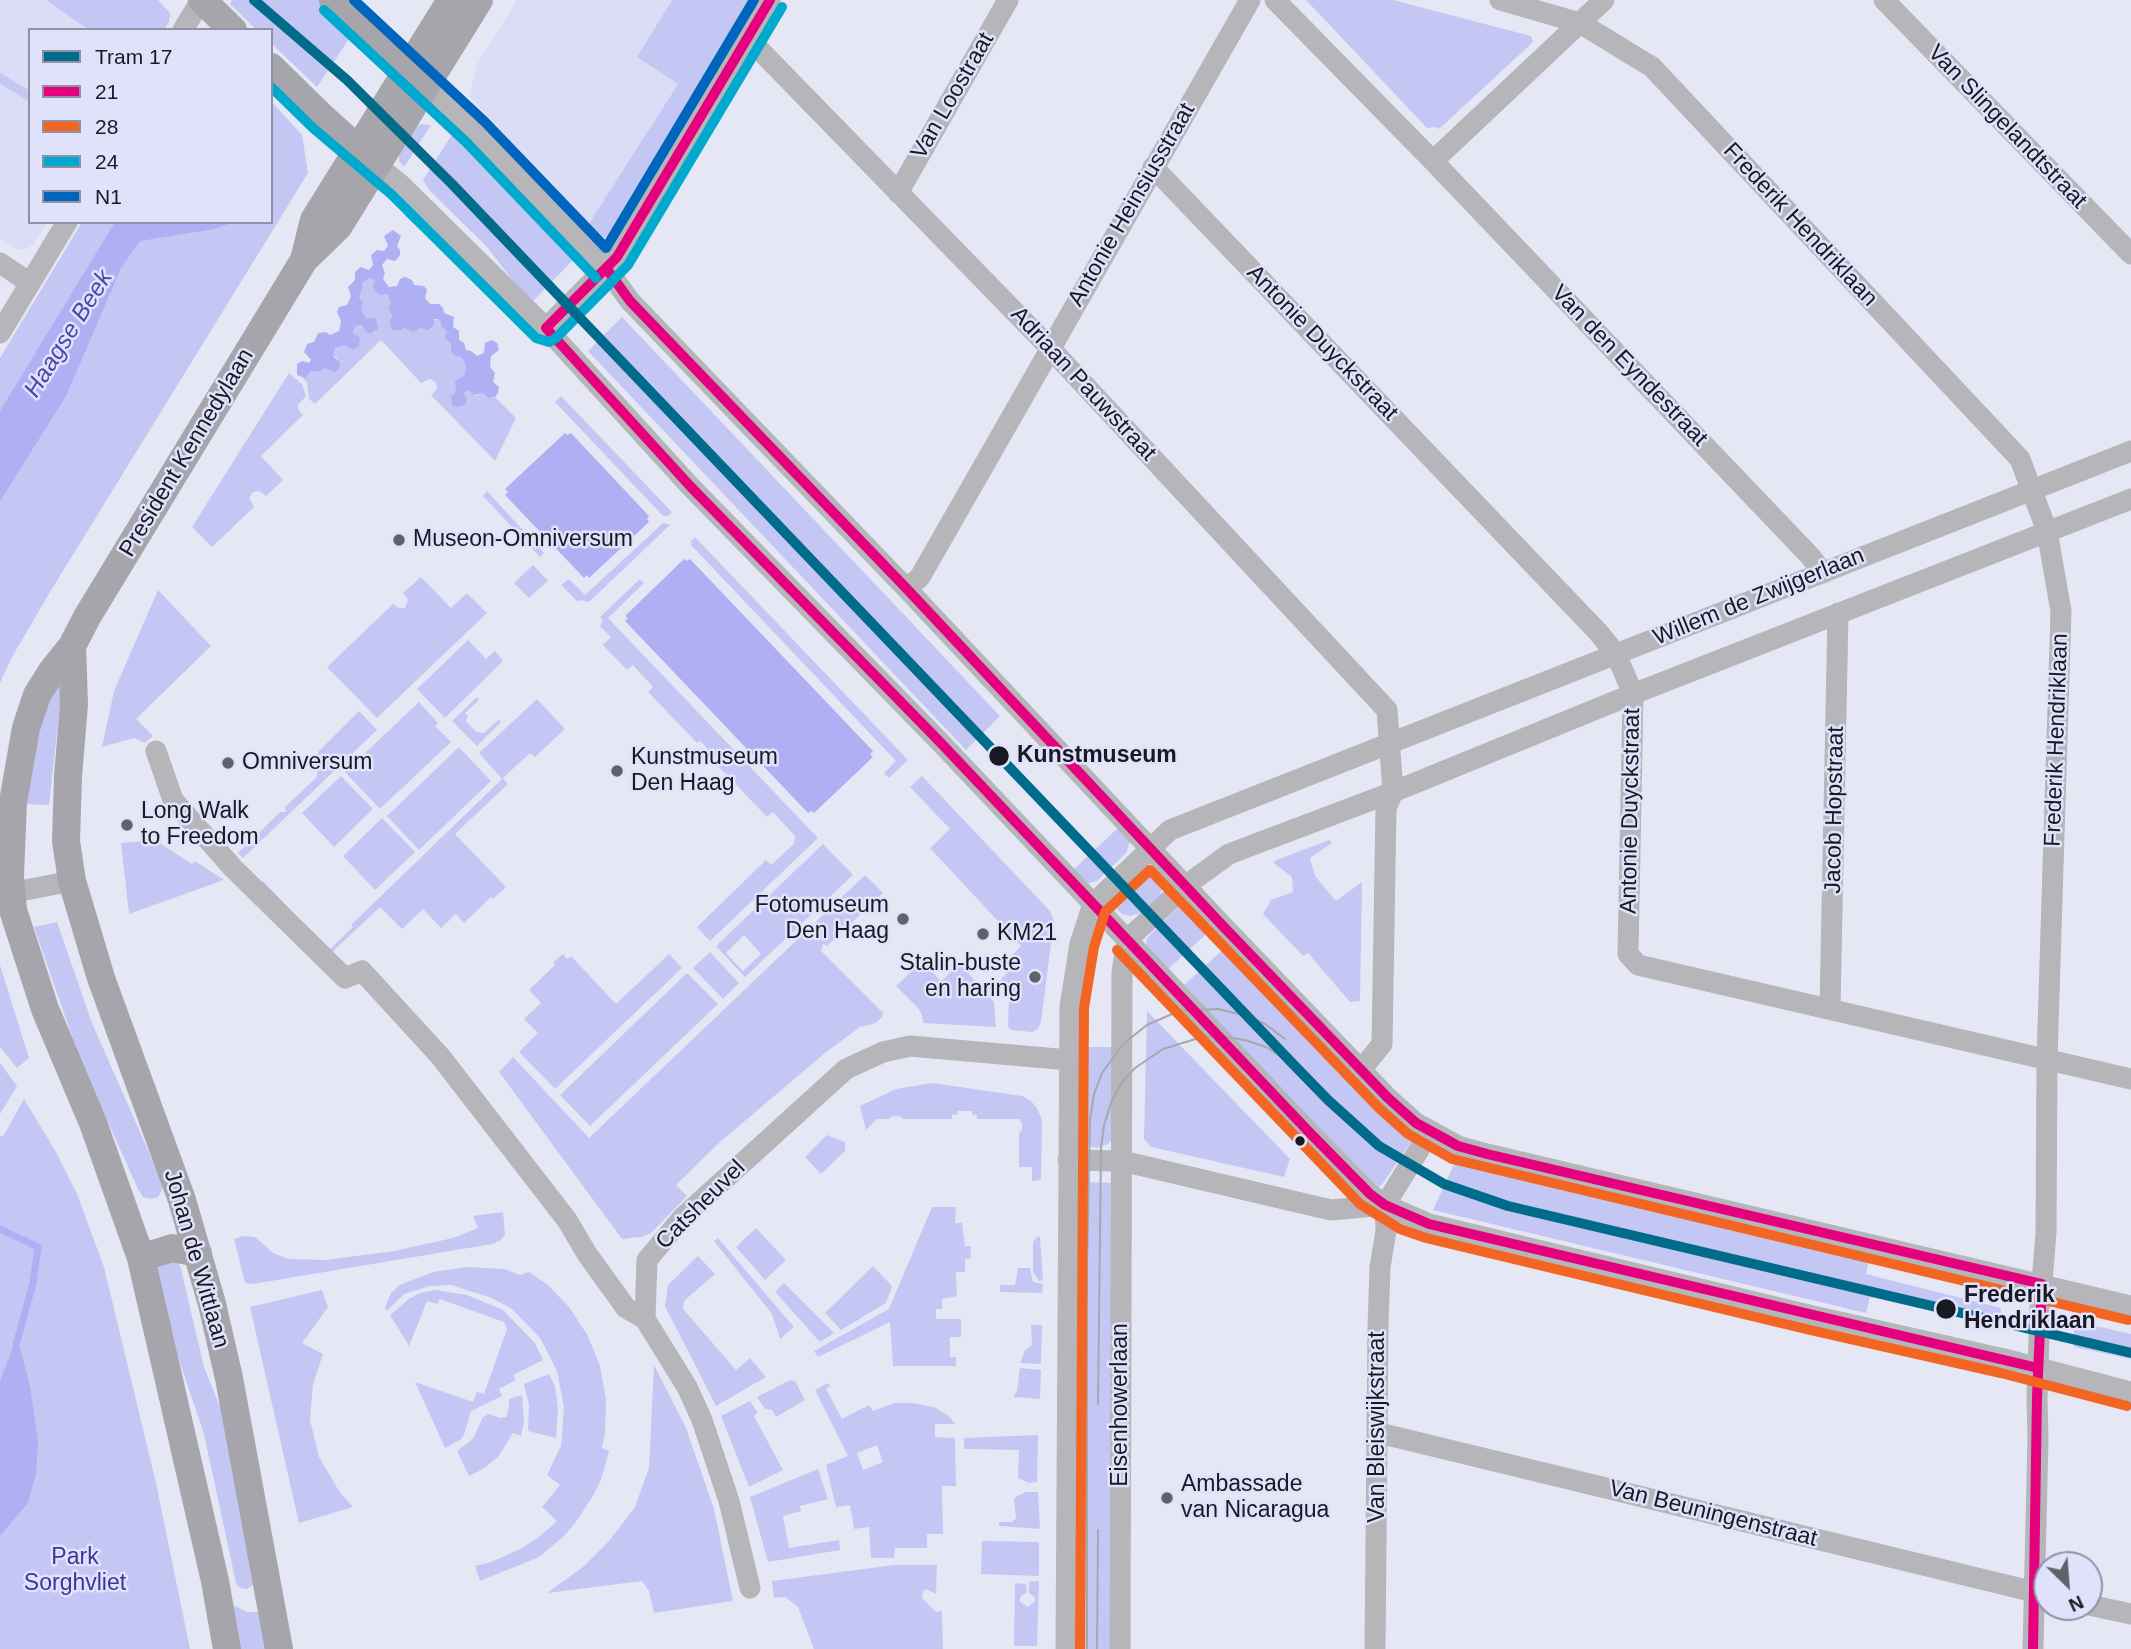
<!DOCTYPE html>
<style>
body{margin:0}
#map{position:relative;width:2131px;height:1649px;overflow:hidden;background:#e6e7f5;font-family:Helvetica,sans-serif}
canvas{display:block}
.legend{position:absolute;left:28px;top:28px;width:245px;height:196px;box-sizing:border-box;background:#e0e2fb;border:2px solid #9092a4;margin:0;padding:9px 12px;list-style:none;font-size:21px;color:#191922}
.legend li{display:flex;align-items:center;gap:14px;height:35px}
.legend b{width:35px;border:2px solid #9092a4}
.north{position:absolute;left:2033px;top:1551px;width:70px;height:70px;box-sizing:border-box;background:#e0e2fb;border:2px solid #9092a4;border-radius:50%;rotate:155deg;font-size:19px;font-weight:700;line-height:28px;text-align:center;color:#191922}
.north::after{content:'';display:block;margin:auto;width:24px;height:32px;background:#61616c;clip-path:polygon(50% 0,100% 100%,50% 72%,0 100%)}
</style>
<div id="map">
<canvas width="2131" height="1649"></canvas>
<ul class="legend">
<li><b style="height:9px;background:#006b8b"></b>Tram 17</li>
<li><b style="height:9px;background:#e5007d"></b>21</li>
<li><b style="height:9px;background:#f26522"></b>28</li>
<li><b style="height:9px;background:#00a9ce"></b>24</li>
<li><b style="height:9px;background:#0065bd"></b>N1</li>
</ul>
<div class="north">N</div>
</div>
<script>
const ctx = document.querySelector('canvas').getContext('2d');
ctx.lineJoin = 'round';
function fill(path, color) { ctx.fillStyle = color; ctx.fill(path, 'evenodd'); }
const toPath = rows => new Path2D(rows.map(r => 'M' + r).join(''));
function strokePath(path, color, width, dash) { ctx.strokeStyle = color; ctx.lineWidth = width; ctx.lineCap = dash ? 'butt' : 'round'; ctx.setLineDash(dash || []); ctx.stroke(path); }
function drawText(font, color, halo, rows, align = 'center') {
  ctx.font = font + ' Helvetica,sans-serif'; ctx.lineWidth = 5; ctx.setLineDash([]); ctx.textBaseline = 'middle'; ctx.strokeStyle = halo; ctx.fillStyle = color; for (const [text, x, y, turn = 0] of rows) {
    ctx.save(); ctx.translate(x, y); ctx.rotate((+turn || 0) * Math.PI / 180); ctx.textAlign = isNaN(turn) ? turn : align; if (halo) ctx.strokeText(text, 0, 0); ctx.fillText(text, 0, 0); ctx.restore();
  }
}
fill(toPath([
 [0,0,158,0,170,13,169,22,164,30,30,30,30,222,47,222,34,244,26,249,18,250,0,240],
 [517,0,672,0,638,57,678,84,588,225,470,97,476,66]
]), '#daddf5');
fill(toPath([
 [46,0,158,0,170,13,169,22,164,30,89,30],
 [232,0,320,0,353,33,317,87,271,43,271,30,257,30,230,4],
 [672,0,751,0,620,232,605,238,588,225,678,84,637,57],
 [1306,0,1393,0,1531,36,1533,42,1439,129,1436,127,1427,128],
 [0,73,30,91,30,102,0,84],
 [271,101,302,135,308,173,50,592,12,657,0,683,0,358,82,222,271,222],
 [422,124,431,125,404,167,399,161,399,154,415,126],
 [453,133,464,140,501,177,570,250,575,258,534,300,529,302,488,248,431,192,423,180],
 [412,206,455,258,455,262,405,216],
 [370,277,375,280,391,302,388,309,392,316,389,323,392,330,400,331,404,328,413,332,419,327,431,329,434,320,441,320,441,326,447,332,444,338,451,344,450,346,461,357,466,366,464,377,451,399,453,405,466,403,464,393,468,390,476,396,483,392,492,398,495,397,516,418,495,461,431,395,437,389,436,382,430,379,421,383,381,340,315,404,309,399,307,382,302,377,309,375,312,371,320,372,338,358,333,356,335,348,353,333,355,325,362,325,371,333,376,331,360,310,363,302,359,295,363,288,362,283],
 [622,317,1000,716,966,750,588,351],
 [289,373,302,384,306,396,298,405,298,409,303,415,261,456,283,480,266,496,259,491,253,492,249,498,254,507,212,547,192,527],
 [561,396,672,512,668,516,663,516,555,402],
 [487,491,544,553,540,557,483,496],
 [663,523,670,525,589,602,580,600,578,602,561,585,569,579,585,595],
 [695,537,908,760,889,778,884,773,896,761,691,545,691,541],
 [533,565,548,581,529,598,514,583],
 [421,577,451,608,467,593,487,613,377,718,327,667,393,604,399,608,405,608,408,600,403,593],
 [640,579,644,583,608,618,818,838,710,941,697,927,766,860,771,865,794,844,795,836,773,812,767,817,718,766,721,763,700,741,697,743,648,692,653,687,633,665,627,670,603,645,611,637,600,626,603,620,600,617],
 [158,590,211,646,136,719,153,736,145,743,134,738,102,747,114,691],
 [468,640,486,659,495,651,503,661,445,718,417,689],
 [59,674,61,696,49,805,25,804,32,744],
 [477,697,479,699,477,702,465,713,468,716,466,721,476,732,484,733,496,722,499,720,501,722,477,746,452,721],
 [537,699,565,729,535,757,530,753,503,778,508,784,455,834,506,887,493,899,491,897,464,923,456,914,441,928,423,909,402,929,380,907,329,955,259,884,263,881,329,950,353,927,351,925,502,779,479,753],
 [419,702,438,723,435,726,451,742,380,809,345,772],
 [359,711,377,730,243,858,238,853,280,812,286,812,285,807,317,777,318,752],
 [459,747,491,781,419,850,387,816],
 [341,776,373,809,334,847,302,813],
 [922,776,1050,911,1054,920,1041,1022,1038,1029,1032,1032,1011,1030,1008,1026,1009,997,1000,985,1001,979,1011,969,1005,962,1021,946,930,848,950,829,910,787],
 [382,818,415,852,375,890,343,856],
 [1120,826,1130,842,1126,853,1097,881,1086,884,1071,872],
 [155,840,192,864,195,861,224,880,129,914,121,843],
 [1329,840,1332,843,1310,858,1315,876,1336,901,1362,882,1360,1001,1350,1002,1308,953,1303,956,1263,914,1271,900,1293,892,1292,877,1275,864,1274,861],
 [823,844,853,875,745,977,716,946],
 [744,935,761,954,743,971,726,953],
 [1150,868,1162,875,1164,885,1159,896,1140,913,1130,916,1122,914,1116,908,1114,901,1117,893,1142,871],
 [865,875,883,893,827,946,823,944,821,951,883,1013,882,1017,876,1023,860,1027,825,1053,720,1142,676,1185,687,1196,651,1233,641,1237,622,1239,499,1072,513,1057,589,1138],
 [1195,902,1216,925,1166,971,1146,944,1147,938,1177,908,1184,903],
 [57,922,92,1023,162,1182,162,1190,158,1197,150,1199,143,1197,138,1189,81,1062,34,927],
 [1230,943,1414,1133,1413,1139,1381,1186,1376,1188,1182,987],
 [710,952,739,983,723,999,693,968],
 [563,954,567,959,571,956,616,1004,669,954,682,968,555,1089,519,1052,538,1033,524,1019,541,1003,529,990,555,965,553,962],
 [922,961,941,981,960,964,994,1002,996,1027,923,1023,922,1015,918,1008,896,986],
 [0,965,29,1058,17,1068,0,1047],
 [687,973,718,1004,590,1126,560,1095],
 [1147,1011,1290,1159,1284,1177,1151,1147,1144,1139],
 [1076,1047,1114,1047,1114,1137,1108,1144,1096,1148,1084,1145,1076,1132],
 [0,1063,17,1086,0,1114],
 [932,1083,1022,1096,1031,1101,1037,1108,1042,1120,1041,1180,1032,1181,1032,1167,1019,1167,1019,1133,1022,1130,1022,1123,1019,1119,977,1119,977,1115,973,1115,971,1111,958,1111,957,1115,952,1115,952,1119,903,1119,899,1116,893,1116,889,1119,877,1119,866,1130,860,1106,896,1089],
 [24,1099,56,1152,77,1194,104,1267,156,1483,190,1649,0,1649,0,1137,4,1135],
 [827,1135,845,1142,845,1151,821,1174,805,1157],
 [1456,1160,1869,1258,1866,1274,2001,1308,2001,1327,1870,1297,1866,1313,1433,1210],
 [1076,1182,1115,1183,1112,1649,1072,1649],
 [932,1207,956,1207,955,1223,962,1223,965,1246,971,1246,970,1259,965,1259,965,1272,956,1272,957,1296,942,1299,942,1309,936,1309,936,1319,961,1319,961,1337,950,1337,950,1357,956,1357,956,1366,893,1366,890,1322,818,1357,814,1351,889,1309],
 [503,1212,505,1234,501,1240,492,1244,253,1284,245,1283,234,1239,243,1236,255,1237,273,1253,289,1259,325,1260,394,1251,453,1238,478,1228,473,1216],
 [756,1228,786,1260,765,1280,736,1247],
 [1037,1237,1040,1237,1043,1280,1039,1281,1033,1272,1033,1242],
 [718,1238,794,1327,780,1339,772,1314,714,1241],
 [698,1256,715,1274,684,1301,683,1309,736,1370,750,1358,766,1377,716,1406,665,1306,668,1285],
 [176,1261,180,1265,204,1367,225,1419,253,1585,247,1589,240,1588,236,1583,204,1434,177,1354,157,1270,160,1263],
 [873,1266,892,1286,886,1303,841,1330,825,1313],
 [467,1267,504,1269,520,1275,529,1272,548,1285,569,1307,588,1336,600,1366,606,1400,605,1432,602,1448,609,1451,601,1480,593,1496,575,1523,564,1536,539,1557,480,1581,475,1566,491,1562,518,1550,538,1538,557,1521,542,1507,560,1485,547,1475,561,1446,564,1408,557,1371,548,1353,540,1338,512,1309,492,1298,451,1285,429,1286,404,1294,387,1311,385,1308,391,1293,400,1285,433,1272],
 [1018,1268,1030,1268,1033,1282,1043,1284,1042,1293,1000,1292,1000,1285,1015,1285],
 [784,1283,834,1333,820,1342,775,1292],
 [322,1290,328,1307,302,1343,323,1354,313,1384,310,1420,319,1457,339,1491,353,1507,299,1523,250,1307],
 [436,1290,467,1295,503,1310,535,1343,543,1360,513,1375,516,1380,499,1389,502,1396,471,1411,464,1435,460,1440,445,1448,415,1382,473,1402,477,1392,484,1394,507,1329,504,1322,440,1299,437,1304,427,1301,409,1346,390,1315,409,1299,420,1293],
 [2074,1321,2131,1334,2131,1359,2074,1347],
 [1031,1325,1042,1325,1041,1364,1020,1363,1025,1350,1032,1345],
 [654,1365,686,1428,714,1509,733,1601,654,1613,649,1591,642,1581,547,1593,583,1567,609,1541,635,1507,649,1468],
 [1020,1368,1041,1370,1040,1399,1013,1397,1017,1391],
 [549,1374,555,1386,558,1409,556,1438,528,1431,529,1405,524,1384],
 [790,1380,795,1381,805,1400,776,1417,772,1410,765,1409,757,1397],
 [828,1383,830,1386,826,1389,842,1419,869,1405,873,1411,894,1403,912,1403,934,1407,949,1416,955,1424,935,1424,935,1437,955,1438,956,1486,942,1486,943,1534,927,1534,927,1548,895,1548,894,1558,871,1558,869,1527,854,1529,850,1505,836,1507,826,1465,848,1456,815,1390],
 [877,1445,883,1462,863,1470,857,1453],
 [522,1395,524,1422,521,1436,513,1433,498,1457,483,1469,469,1476,457,1451,473,1439,483,1417,489,1414,500,1418,506,1417,509,1408,509,1399],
 [750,1401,758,1413,754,1416,783,1470,749,1487,721,1416],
 [1038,1435,1037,1482,1029,1483,1018,1478,1019,1450,964,1449,964,1438],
 [818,1469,828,1499,800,1506,801,1511,783,1516,789,1548,839,1540,840,1550,768,1562,750,1497],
 [1025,1492,1038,1492,1040,1529,999,1526,999,1522,1012,1522,1016,1518,1014,1498],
 [982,1541,1039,1542,1039,1576,981,1574],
 [894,1565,937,1565,936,1594,926,1589,923,1591,922,1598,936,1612,942,1611,943,1649,814,1649,798,1607,785,1597,774,1598,772,1581],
 [1039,1581,1037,1646,1014,1646,1015,1583,1026,1584,1027,1592,1020,1597,1020,1602,1028,1607,1035,1601,1035,1598,1029,1593,1029,1582],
 [235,1606,247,1612,259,1612,269,1649,241,1649,233,1607]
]), '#c4c7f3');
fill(toPath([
 [115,222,234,222,214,229,140,241,121,268,66,396,0,501,0,411],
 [393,230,401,236,397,246,400,250,400,255,395,261,387,259,382,265,385,273,383,279,389,287,397,286,400,279,405,277,412,280,414,285,424,286,427,290,425,298,430,304,439,304,443,308,444,313,454,317,453,327,459,331,459,340,464,343,466,350,471,351,477,356,484,353,485,343,492,340,497,343,499,350,491,356,490,367,495,373,493,382,499,387,498,393,495,397,489,398,483,393,474,395,468,390,464,393,467,400,465,405,457,407,452,405,451,397,456,391,455,381,464,376,466,366,461,357,455,356,451,352,451,344,444,338,447,332,441,326,441,320,434,319,434,325,429,330,420,328,413,332,404,328,400,331,392,330,389,323,392,316,388,309,391,302,386,294,380,295,375,291,373,286,375,280,370,278,362,283,363,288,359,296,363,302,361,310,366,318,376,318,378,329,371,333,366,332,362,325,355,326,353,333,360,338,359,346,353,350,344,345,335,348,333,356,340,363,339,369,334,372,325,368,320,372,312,371,305,378,297,375,297,364,302,361,309,363,311,360,304,352,307,344,314,342,318,333,326,332,330,335,339,331,341,321,337,312,339,307,347,305,351,296,348,287,355,280,355,272,361,267,369,270,373,265,371,255,377,250,384,251,388,246,384,236],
 [565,433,567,435,571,433,649,516,647,519,649,522,589,578,587,575,584,578,505,495,508,492,505,489],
 [684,559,687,561,690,559,873,751,870,754,873,757,814,813,811,811,808,813,625,621,628,618,625,616],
 [17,1337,30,1386,38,1440,36,1473,28,1503,0,1536,0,1381]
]), '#aeb0f3');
strokePath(toPath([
 [0,1229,38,1247,33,1283,16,1345]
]), '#aeb0f3', 7);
strokePath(toPath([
 [1275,0,1433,161,1810,556,1823,573],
 [1500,0,1580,23,1652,67,2020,459,2047,531,2061,611,2047,1059,2046,1233,2040,1306,2037,1397,2038,1438,2033,1649],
 [1884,0,2131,254],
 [183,30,201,0],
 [749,39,1049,347,1387,710,1393,792,1386,808,1382,1044,1361,1070],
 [426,86,476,132,570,229,606,268,630,301,907,589,1221,924,1388,1098,1416,1123,1458,1146,1487,1154,2131,1306],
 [1433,161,1604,0],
 [376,165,400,184,546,328,690,486,939,741,1309,1132,1370,1194,1385,1205,1429,1224,1813,1316,2004,1359,2131,1392],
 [1153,167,1598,632,1616,654,1633,694,1628,954,1638,965,2131,1079],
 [898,193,1008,0],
 [0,263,30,283],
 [546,328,617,257,770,0],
 [0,333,67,222],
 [907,589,920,577,1250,0],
 [156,751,173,800,233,868,345,978,362,971,440,1056,567,1220,587,1254,626,1308,645,1319],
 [0,895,72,881],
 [1830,1008,1838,613],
 [1068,1160,1122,1161,1331,1210,1385,1205],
 [1385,1205,1430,1132],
 [1379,1433,2047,1595],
 [750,1588,729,1501,702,1420,687,1387,645,1319,647,1260,683,1217,846,1069,883,1052,910,1046,1069,1060],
 [2089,1605,2131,1614],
 [1066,1649,1070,1007,1080,944,1093,904,1170,830,2131,451],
 [1120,1649,1122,972,1127,940,1185,886,1229,854,1393,792,1633,694,2131,499],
 [1375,1649,1378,1326,1380,1267,1386,1231,1385,1205]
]), '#b5b5ba', 21);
strokePath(toPath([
 [202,0,233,30],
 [333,0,421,81],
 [271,67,322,117,371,161],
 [304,260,314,220,451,0],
 [72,646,74,704,68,776,66,841,72,881,101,978,182,1200,212,1304,229,1378,279,1649],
 [141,1258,172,1248,198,1253],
 [227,1649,215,1581,141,1258,93,1123,45,1009,13,910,10,876,13,802,26,728,37,695,52,671,72,646,87,617,304,260,338,227,479,0]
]), '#a5a5ab', 28);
strokePath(toPath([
 [1098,1404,1101,1148,1104,1125,1111,1103,1122,1082,1135,1068,1163,1049,1202,1037,1224,1036,1248,1041,1266,1047,1293,1064],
 [1087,1649,1087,1265,1090,1119,1094,1094,1102,1073,1123,1044,1147,1025,1179,1011,1218,1009,1247,1016,1265,1024,1285,1039],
 [1097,1649,1098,1530]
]), '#a7a7ae', 2);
strokePath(toPath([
 [770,0,617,257,546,328,690,486,939,741,1309,1132,1370,1194,1385,1205,1429,1224,2038,1368],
 [606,268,630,301,907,589,1221,924,1388,1098,1416,1123,1458,1146,1487,1154,2042,1284,2037,1397,2033,1649]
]), '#e5007d', 10);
strokePath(toPath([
 [1117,950,1360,1204,1400,1229,1426,1238,1810,1330,2001,1373,2127,1406],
 [1080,1649,1084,1008,1094,947,1105,912,1150,870,1379,1108,1408,1134,1452,1159,2128,1320]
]), '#f26522', 10);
strokePath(toPath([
 [324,10,466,142,596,278],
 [271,87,313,128,391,194,536,338,549,342,556,338,628,265,782,7]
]), '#00a9ce', 10);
strokePath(toPath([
 [354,0,485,122,606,248,754,0]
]), '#0065bd', 10);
strokePath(toPath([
 [254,0,347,80,452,184,1293,1064,1328,1100,1379,1146,1444,1184,1508,1206,2131,1353]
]), '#006b8b', 10);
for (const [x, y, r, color] of [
 [399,540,7,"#61616c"],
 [999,756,11,"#191922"],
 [228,763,7,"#61616c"],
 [617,771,7,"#61616c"],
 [127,825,7,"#61616c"],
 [903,919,7,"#61616c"],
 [983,934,7,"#61616c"],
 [1035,977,7,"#61616c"],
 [1300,1141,6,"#191922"],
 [1946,1309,11,"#191922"],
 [1167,1498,7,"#61616c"]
]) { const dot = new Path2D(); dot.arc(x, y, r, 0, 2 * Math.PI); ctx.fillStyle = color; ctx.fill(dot); strokePath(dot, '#e0e2fb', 2.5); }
drawText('23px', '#191922', '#e0e2fb', [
 ["Van Loostraat",953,96,-60],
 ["Van Slingelandtstraat",2007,127,46],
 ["Antonie Heinsiusstraat",1132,205,-60],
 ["Frederik Hendriklaan",1800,225,47],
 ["Antonie Duyckstraat",1322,343,46],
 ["Van den Eyndestraat",1629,366,46],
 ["Adriaan Pauwstraat",1083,384,47],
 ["President Kennedylaan",187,453,-59],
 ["Willem de Zwijgerlaan",1759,597,-22],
 ["Frederik Hendriklaan",2057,740,-88],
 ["Jacob Hopstraat",1835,810,-89],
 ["Antonie Duyckstraat",1631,811,-89],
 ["Catsheuvel",701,1205,-45],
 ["Johan de Wittlaan",196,1259,74],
 ["Eisenhowerlaan",1121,1405,-90],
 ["Van Bleiswijkstraat",1378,1427,-90],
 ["Van Beuningenstraat",1713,1514,14]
]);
drawText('23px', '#191922', '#e0e2fb', [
 ["Museon-Omniversum",413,540],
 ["Kunstmuseum",631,758],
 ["Den Haag",631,784],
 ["Omniversum",242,763],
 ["Long Walk",141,812],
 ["to Freedom",141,838],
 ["Fotomuseum",889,906,"right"],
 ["Den Haag",889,932,"right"],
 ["KM21",997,934],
 ["Stalin-buste",1021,964,"right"],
 ["en haring",1021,990,"right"],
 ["Ambassade",1181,1485],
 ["van Nicaragua",1181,1511]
], 'left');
drawText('bold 23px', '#191922', '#e0e2fb', [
 ["Kunstmuseum",1017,756],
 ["Frederik",1964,1296],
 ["Hendriklaan",1964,1322]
], 'left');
drawText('23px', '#3f359b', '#e0e2fb', [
 ["Park",75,1558],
 ["Sorghvliet",75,1584]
]);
drawText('italic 24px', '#4c45ac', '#e0e2fb', [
 ["Haagse Beek",69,334,-58]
]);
</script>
